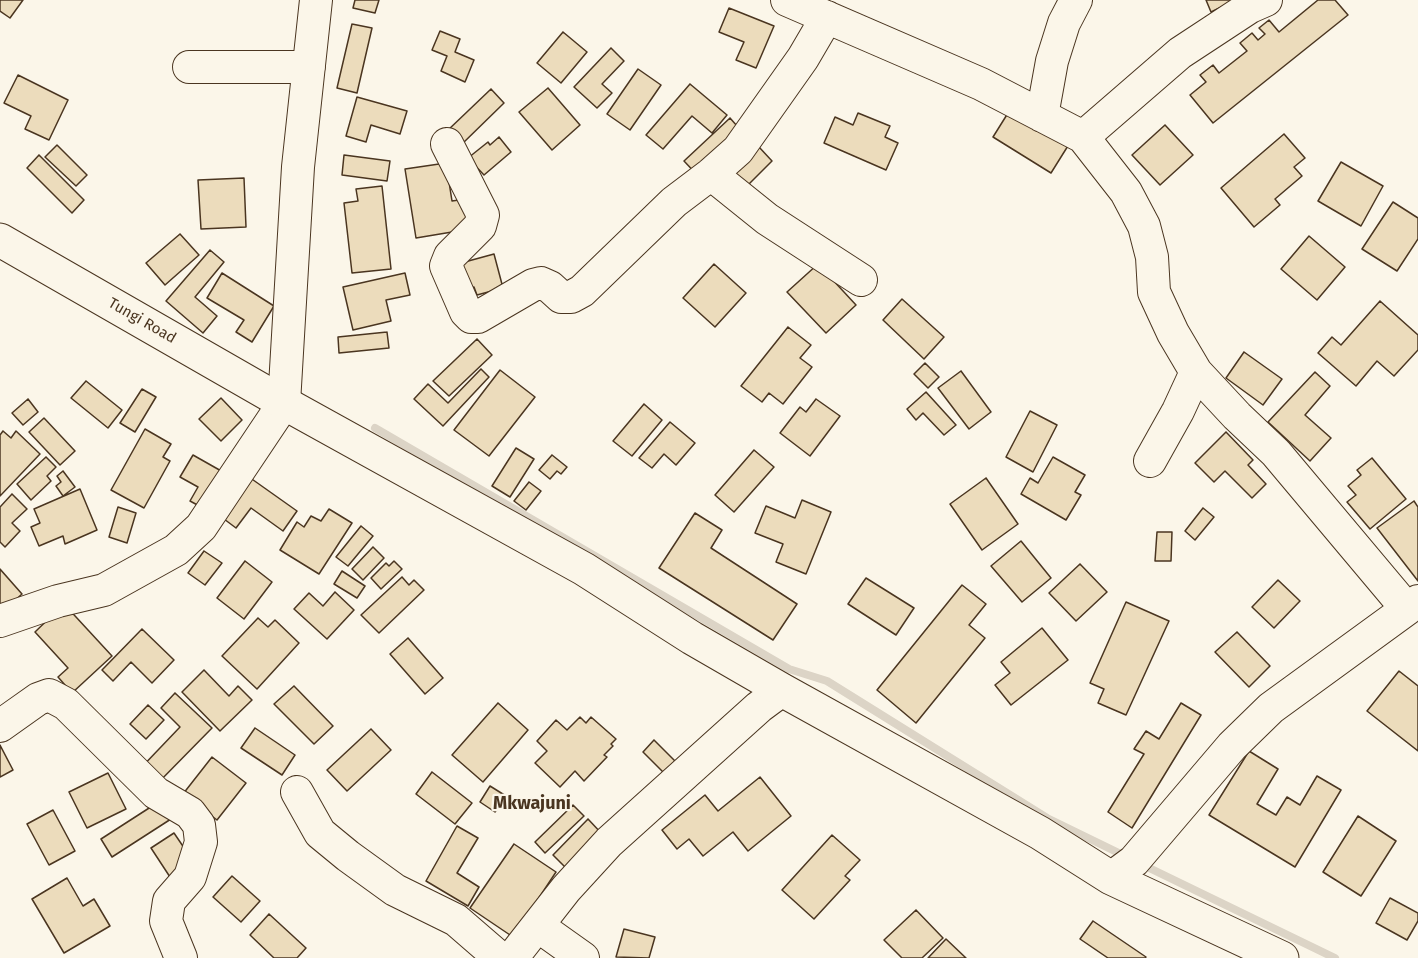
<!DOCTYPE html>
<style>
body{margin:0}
canvas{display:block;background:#fbf6e9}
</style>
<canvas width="1418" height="958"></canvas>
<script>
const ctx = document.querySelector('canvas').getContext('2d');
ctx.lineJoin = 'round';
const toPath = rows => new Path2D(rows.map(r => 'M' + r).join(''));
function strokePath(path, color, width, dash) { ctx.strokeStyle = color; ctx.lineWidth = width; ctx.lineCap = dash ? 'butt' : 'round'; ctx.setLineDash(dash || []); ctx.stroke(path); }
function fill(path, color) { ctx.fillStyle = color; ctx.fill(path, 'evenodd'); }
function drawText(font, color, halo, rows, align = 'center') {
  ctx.font = font + ' "Fira Sans",sans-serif'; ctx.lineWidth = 4.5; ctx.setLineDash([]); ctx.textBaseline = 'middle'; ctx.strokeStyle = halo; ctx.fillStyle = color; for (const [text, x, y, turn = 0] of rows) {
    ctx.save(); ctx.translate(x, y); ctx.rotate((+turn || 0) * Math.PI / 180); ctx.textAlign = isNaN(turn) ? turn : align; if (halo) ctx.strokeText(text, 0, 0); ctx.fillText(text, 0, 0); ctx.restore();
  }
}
strokePath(toPath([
 [375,428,789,669,827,681,1047,818,1127,857],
 [1141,864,1335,958]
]), '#dcd4c6', 8);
const building = toPath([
 [0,0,23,0,10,18,0,11,0,0],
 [355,0,379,0,375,13,353,8,355,0],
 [1206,0,1236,0,1211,12,1206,0],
 [1318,0,1335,0,1348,15,1213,123,1190,95,1206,82,1200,75,1213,65,1219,73,1247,51,1240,43,1252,33,1258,40,1265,34,1259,28,1269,20,1279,32,1318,0],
 [729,8,774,26,756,68,736,60,744,42,719,32,729,8],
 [352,24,372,28,357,93,337,88,352,24],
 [440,31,460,39,455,52,474,60,465,82,441,71,447,56,432,50,440,31],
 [563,32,587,52,561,83,537,63,563,32],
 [611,48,624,61,602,84,612,93,597,108,574,87,611,48],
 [638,69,661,85,630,130,607,114,638,69],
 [18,75,68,100,49,140,25,129,31,116,4,103,18,75],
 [690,84,727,115,712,133,692,116,663,149,646,135,690,84],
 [548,88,580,125,552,150,519,112,548,88],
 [491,89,504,103,461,145,447,131,491,89],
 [357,97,407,111,400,134,371,125,366,142,346,136,357,97],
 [1013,105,1071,141,1051,173,993,137,1013,105],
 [858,113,890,126,885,137,898,143,886,170,824,143,835,117,853,125,858,113],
 [730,118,745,135,700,178,684,161,730,118],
 [1165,125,1193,155,1160,185,1132,155,1165,125],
 [1284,134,1305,158,1294,167,1302,176,1275,199,1280,205,1254,227,1221,188,1284,134],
 [499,137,511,152,484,175,468,158,488,142,490,145,499,137],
 [57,145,87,175,76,186,45,157,57,145],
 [759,147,772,161,741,192,727,178,759,147],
 [39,155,84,200,72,213,27,168,39,155],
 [344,155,390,161,387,181,342,175,344,155],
 [1341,162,1383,186,1361,226,1318,201,1341,162],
 [446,163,452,201,466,199,470,229,416,238,405,169,446,163],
 [244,178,246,227,201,229,198,180,244,178],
 [382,186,391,269,352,273,344,203,358,201,356,189,382,186],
 [1393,202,1418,218,1418,239,1397,271,1362,249,1393,202],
 [180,234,199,255,165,285,146,263,180,234],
 [1309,236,1345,267,1317,300,1281,269,1309,236],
 [210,250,224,262,195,297,217,316,203,333,166,301,210,250],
 [494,254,503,288,477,295,474,287,468,289,461,263,494,254],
 [714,264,746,293,715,327,683,298,714,264],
 [818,264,856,305,826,333,787,292,818,264],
 [222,273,274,306,252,342,236,332,244,320,207,298,222,273],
 [405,273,410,295,386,300,391,321,353,330,343,287,405,273],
 [902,299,944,337,924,359,883,320,902,299],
 [1380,301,1418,335,1418,350,1394,376,1377,361,1356,386,1318,353,1332,337,1341,345,1380,301],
 [788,327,811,345,800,358,812,367,783,404,769,393,762,402,741,386,788,327],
 [387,332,389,348,339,353,338,337,387,332],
 [477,339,492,355,449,396,433,381,477,339],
 [1244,352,1282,379,1263,405,1226,378,1244,352],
 [925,363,939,377,928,388,914,374,925,363],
 [481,369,489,377,443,426,414,399,428,384,448,403,481,369],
 [500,370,535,397,489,456,454,430,500,370],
 [961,371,991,412,969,429,938,388,961,371],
 [1315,372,1330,386,1305,415,1331,438,1310,461,1268,422,1315,372],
 [86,381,122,410,108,428,71,398,86,381],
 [142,389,156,397,135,432,120,423,142,389],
 [926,392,956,425,944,435,923,413,916,420,907,409,926,392],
 [221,398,242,420,221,441,199,419,221,398],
 [28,399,38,412,23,425,12,413,28,399],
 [816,399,840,416,810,456,780,433,800,407,806,412,816,399],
 [644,404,662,420,632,456,613,441,644,404],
 [1030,411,1057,425,1033,472,1006,457,1030,411],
 [44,418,75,451,60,465,29,432,44,418],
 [670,422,695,443,676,465,664,454,652,468,639,458,670,422],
 [145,429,171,444,163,457,170,461,144,508,111,490,145,429],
 [3,431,11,438,16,431,40,454,0,496,0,435,3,431],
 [1226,432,1253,460,1248,465,1266,484,1252,498,1225,471,1214,482,1195,463,1226,432],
 [516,448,534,459,510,497,492,486,516,448],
 [754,450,774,467,734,512,715,495,754,450],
 [193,455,223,472,203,508,190,501,198,487,180,477,193,455],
 [552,455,567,467,561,474,557,471,550,479,539,470,552,455],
 [46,457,56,467,47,476,51,481,31,500,17,484,46,457],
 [1053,457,1085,475,1075,492,1081,495,1066,520,1021,494,1030,478,1038,483,1053,457],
 [1372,458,1406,499,1370,529,1347,502,1356,495,1348,486,1361,475,1357,470,1372,458],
 [63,471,75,487,63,496,56,486,61,482,57,476,63,471],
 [249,477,297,511,283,531,251,508,236,528,220,516,249,477],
 [986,478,1018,524,982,550,950,504,986,478],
 [529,482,541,491,526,510,514,501,529,482],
 [80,489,97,530,65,544,63,536,39,546,31,527,40,523,34,509,80,489],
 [12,494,27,509,12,523,20,531,5,547,0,542,0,507,12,494],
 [802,500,831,512,806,574,776,562,783,544,755,533,766,506,795,518,802,500],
 [1414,501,1418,507,1418,581,1377,528,1414,501],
 [118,507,136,513,127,543,109,537,118,507],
 [1203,508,1214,517,1195,540,1185,531,1203,508],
 [329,509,352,523,319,574,280,550,297,522,304,527,311,516,321,521,329,509],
 [695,513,722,530,711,548,797,604,773,640,659,568,695,513],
 [361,526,373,536,348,566,336,557,361,526],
 [1157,532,1172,532,1171,561,1155,561,1157,532],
 [1021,541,1051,578,1022,602,991,566,1021,541],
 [373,547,384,558,363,580,352,569,373,547],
 [204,551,222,563,205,585,188,573,204,551],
 [245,561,272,582,244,619,217,598,245,561],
 [394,561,402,569,381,589,371,578,386,563,389,566,394,561],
 [1080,564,1107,592,1076,621,1049,593,1080,564],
 [0,569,22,594,0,614,0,569],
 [342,571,365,586,357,598,334,584,342,571],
 [402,577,409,585,414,580,424,590,379,633,361,615,402,577],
 [866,578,914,608,896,635,848,604,866,578],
 [1278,580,1300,601,1274,628,1252,607,1278,580],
 [962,585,986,604,969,625,985,638,916,723,877,690,962,585],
 [335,592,354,610,327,639,294,609,309,593,323,606,335,592],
 [1126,602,1169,621,1126,715,1098,703,1104,689,1090,683,1126,602],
 [64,604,112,656,72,693,58,677,68,668,35,632,64,604],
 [258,618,268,627,275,620,299,643,257,689,222,656,258,618],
 [1042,628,1068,660,1011,705,995,685,1010,673,1001,662,1042,628],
 [142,629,174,660,152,683,131,662,113,681,102,670,142,629],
 [1237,632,1270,666,1249,687,1215,652,1237,632],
 [408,638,443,678,425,694,390,654,408,638],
 [204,670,229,696,238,686,252,700,220,731,182,692,204,670],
 [1399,671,1418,686,1418,751,1367,711,1399,671],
 [294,686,333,726,314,744,274,704,294,686],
 [175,693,212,728,154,787,138,771,180,727,161,708,175,693],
 [498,703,528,730,483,782,452,755,498,703],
 [1181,703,1201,715,1132,828,1108,812,1144,754,1134,749,1146,731,1159,739,1181,703],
 [148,705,164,720,146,739,130,724,148,705],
 [580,717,586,723,591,717,616,739,611,744,613,746,604,755,607,757,584,781,575,771,560,787,535,763,547,751,537,741,556,720,567,730,580,717],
 [255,728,295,755,282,775,241,748,255,728],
 [371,729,391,750,347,791,327,770,371,729],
 [654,740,676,762,665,774,643,752,654,740],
 [0,745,13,770,0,777,0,745],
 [1249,751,1278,769,1257,804,1276,815,1287,797,1300,805,1317,776,1341,790,1295,867,1209,815,1249,751],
 [212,757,246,783,217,820,183,794,212,757],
 [432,772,472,803,455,824,416,794,432,772],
 [108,773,126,809,87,828,69,792,108,773],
 [760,777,791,816,748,851,733,832,703,856,689,839,677,849,662,830,705,795,718,811,760,777],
 [490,786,506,796,495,812,480,802,490,786],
 [160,801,171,819,112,857,101,839,160,801],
 [573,805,584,816,545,853,535,842,573,805],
 [53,810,75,851,49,865,27,824,53,810],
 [1358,816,1396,841,1361,896,1323,872,1358,816],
 [588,819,603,835,568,870,553,855,588,819],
 [457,826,478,838,457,873,479,887,468,906,426,881,457,826],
 [174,833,193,861,170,877,151,848,174,833],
 [832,835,860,860,845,876,850,880,814,919,782,890,832,835],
 [514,844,556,872,513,937,470,908,514,844],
 [232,876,260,901,241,922,213,897,232,876],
 [67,878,83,906,94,899,110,926,64,953,32,899,67,878],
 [1390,898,1418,913,1418,921,1407,940,1376,923,1390,898],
 [916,910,943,938,922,958,902,958,884,940,916,910],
 [269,914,306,948,297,958,274,958,250,935,269,914],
 [1093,921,1146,957,1145,958,1108,958,1080,939,1093,921],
 [624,929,655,937,649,958,616,957,624,929],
 [946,939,966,958,928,958,946,939]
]);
fill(building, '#ecdcbc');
strokePath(building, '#4a3520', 1.5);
const minor = toPath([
 [787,0,981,84,1083,137,1126,192,1144,226,1152,257,1154,292,1173,333,1196,372,1237,416,1276,453,1407,609],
 [189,67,309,67],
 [1042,116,1052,61,1064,23,1076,0],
 [1083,137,1180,53,1250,7,1266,0],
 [447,144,483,215,480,226,450,256,446,266,466,312,471,317,478,317,533,285,541,283,550,287,561,297,571,297,582,291,674,202,711,174,738,150,803,58,827,17],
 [711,174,767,219,861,280],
 [1150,461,1178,411,1196,372],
 [0,621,58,601,104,590,176,550,201,527,284,403,298,167,316,0],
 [0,726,38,699,49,695,66,704,156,793,190,813,199,825,201,842,190,877,169,901,166,921,181,958],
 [297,792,320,833,348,856,395,890,456,920,500,958],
 [1111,878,1134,861,1232,746,1271,708,1418,601],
 [538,926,583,958],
 [512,958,566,889,609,842,759,707,782,690]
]);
const major = toPath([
 [0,240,284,403,584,569,692,638,782,690,1040,833,1111,878,1282,958]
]);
strokePath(minor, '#4a3520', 34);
strokePath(major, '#4a3520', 35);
strokePath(minor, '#fbf6e9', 32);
strokePath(major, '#fbf6e9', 33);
drawText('15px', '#4a3520', '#fbf6e9', [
 ["Tungi Road",142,321,30]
]);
drawText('bold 18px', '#4a3520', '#fbf6e9', [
 ["Mkwajuni",532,804]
]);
</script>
